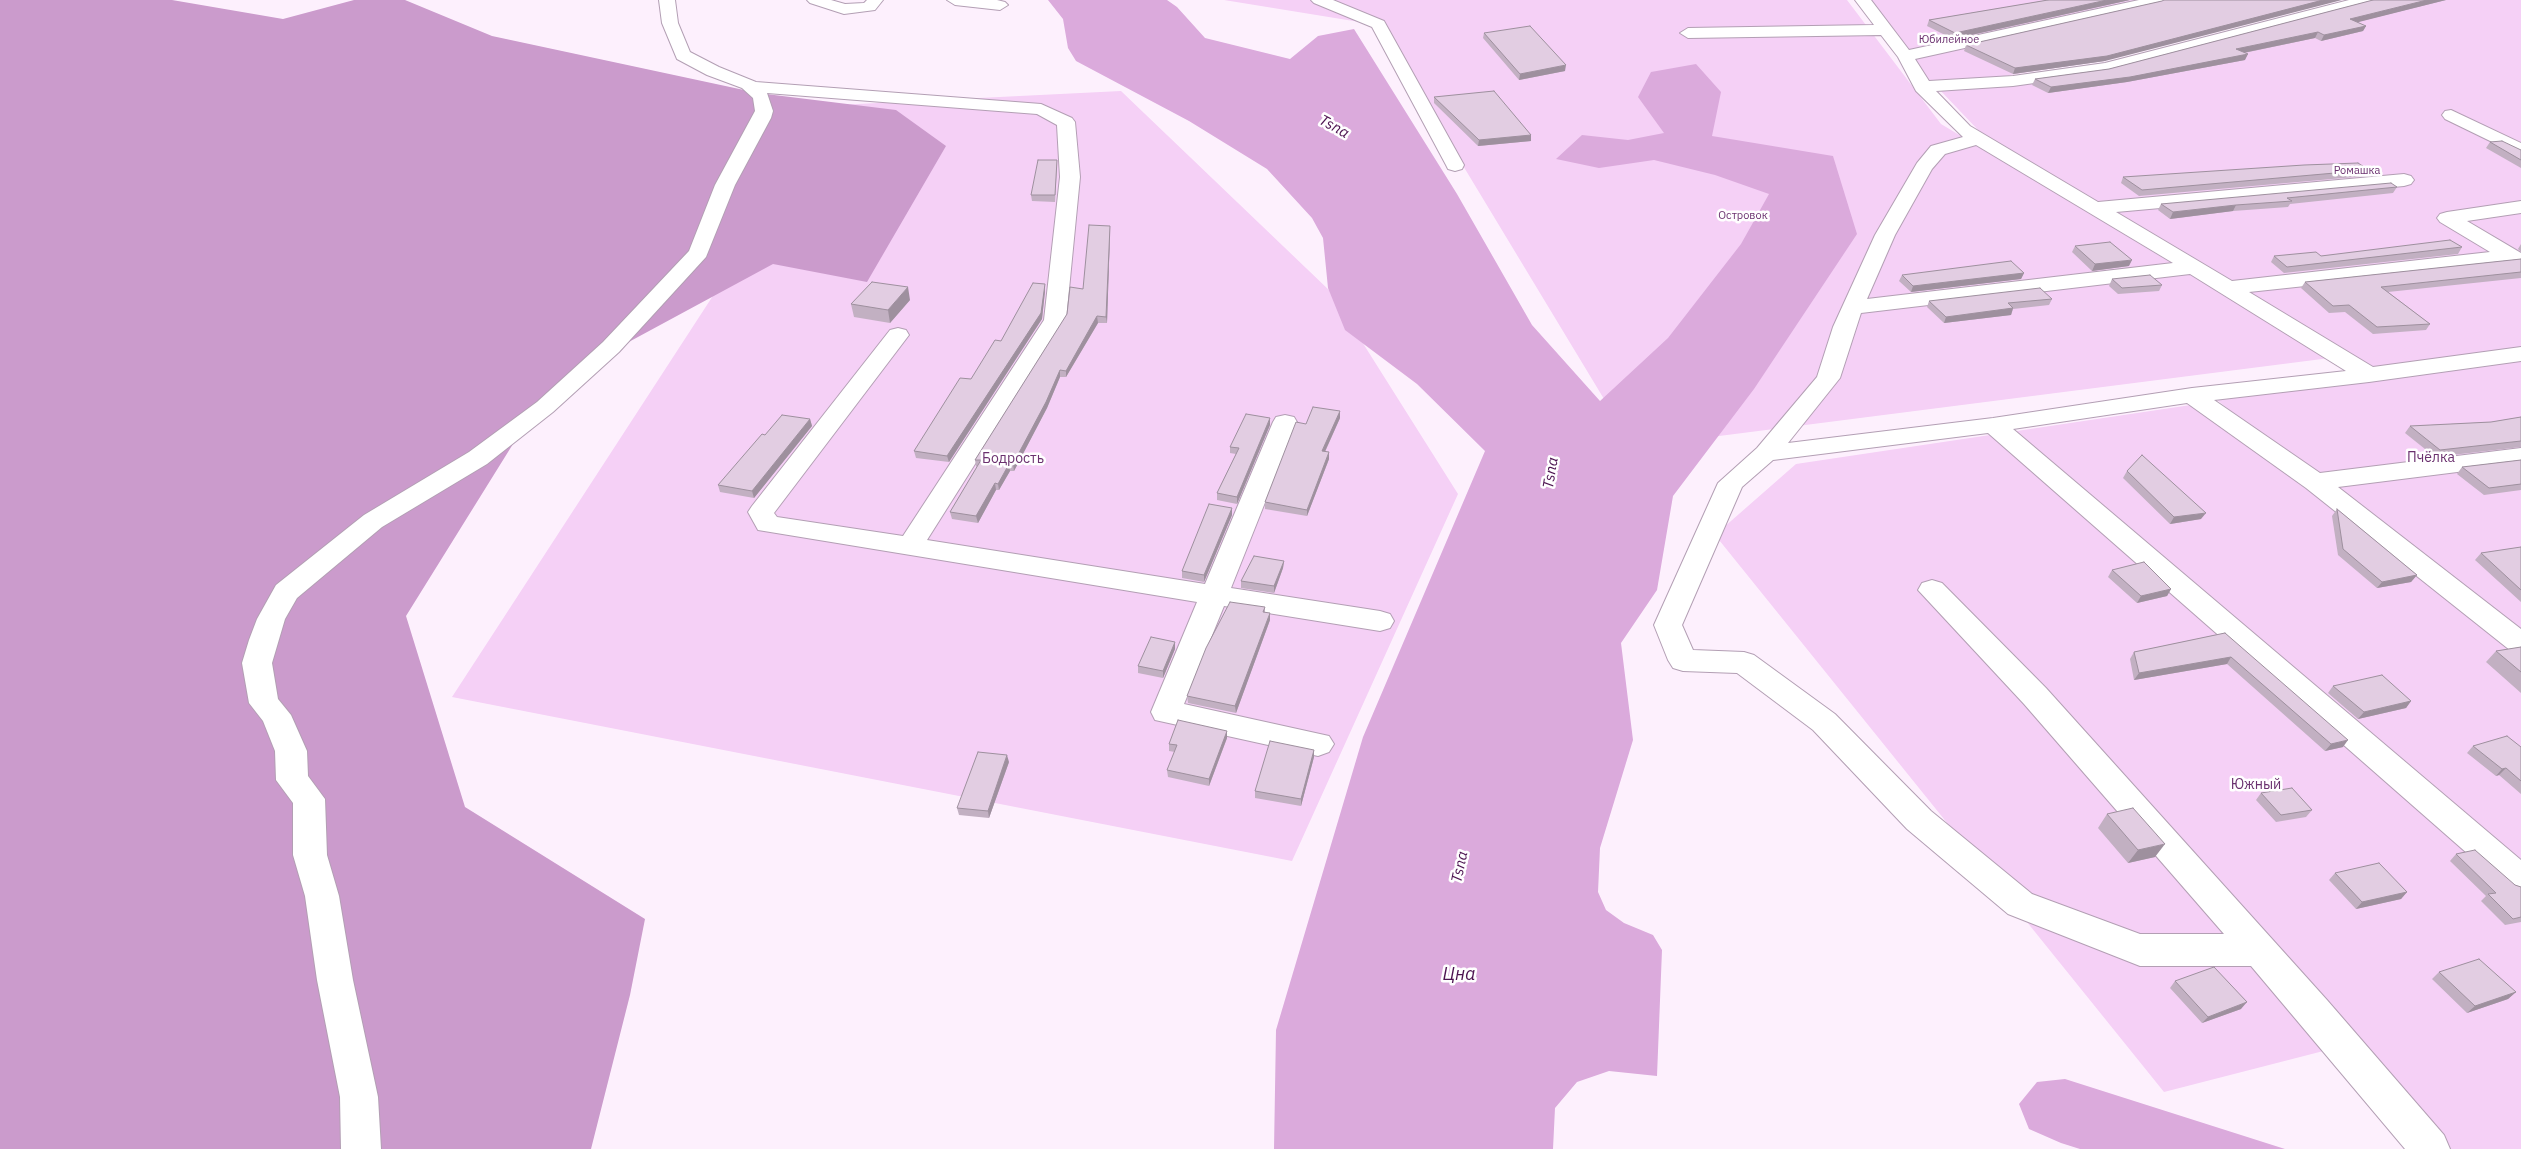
<!DOCTYPE html>
<meta charset="utf-8">
<style>
body{margin:0}
canvas{display:block;background:#fdf0fd}
</style>
<canvas width="2521" height="1149"></canvas>
<script>
const ctx = document.querySelector('canvas').getContext('2d');
ctx.lineJoin = 'round';
function fill(path, color) { ctx.fillStyle = color; ctx.fill(path, 'evenodd'); }
const toPath = rows => new Path2D(rows.map(r => 'M' + r).join(''));
function strokePath(path, color, width, dash) { ctx.strokeStyle = color; ctx.lineWidth = width; ctx.lineCap = dash ? 'butt' : 'round'; ctx.setLineDash(dash || []); ctx.stroke(path); }
function drawText(font, color, halo, rows, align = 'center') {
  ctx.font = font + ' "IBM Plex Sans",sans-serif'; ctx.lineWidth = 5; ctx.setLineDash([]); ctx.textBaseline = 'middle'; ctx.strokeStyle = halo; ctx.fillStyle = color; for (const [text, x, y, turn = 0] of rows) {
    ctx.save(); ctx.translate(x, y); ctx.rotate((+turn || 0) * Math.PI / 180); ctx.textAlign = isNaN(turn) ? turn : align; if (halo) ctx.strokeText(text, 0, 0); ctx.fillText(text, 0, 0); ctx.restore();
  }
}
fill(toPath([
 [1224,0,1847,0,1941,124,2330,358,1633,447,1378,25],
 [1867,0,2337,0,2068,66,1991,78,1930,81],
 [2366,0,2521,0,2521,352,2376,372,1980,132,1937,87,2076,72],
 [1121,91,1330,291,1458,494,1292,861,452,697,837,105],
 [2521,357,2521,644,2217,400,2360,377],
 [2204,403,2521,660,2521,1149,2436,1149,2339,1047,2164,1092,1715,535,1796,464]
]), '#f5d0f6');
fill(toPath([
 [0,0,172,0,283,19,354,0,405,0,492,36,758,93,896,110,946,146,867,282,773,264,625,344,513,444,406,616,465,807,645,919,630,995,591,1149,0,1149]
]), '#cb9bcc');
fill(toPath([
 [1048,0,1167,0,1177,7,1205,38,1290,59,1318,36,1354,29,1457,194,1532,325,1600,401,1668,338,1741,244,1769,194,1715,175,1654,160,1599,168,1556,159,1582,135,1628,140,1664,133,1638,97,1651,72,1696,64,1721,92,1712,136,1833,156,1857,234,1754,389,1673,496,1657,590,1621,643,1633,740,1600,848,1598,892,1606,910,1624,923,1653,935,1662,950,1657,1076,1609,1071,1577,1082,1555,1108,1553,1149,1274,1149,1276,1030,1363,737,1485,451,1417,384,1345,330,1328,288,1323,238,1312,218,1267,169,1189,121,1076,61,1068,48,1063,19],
 [2065,1079,2285,1149,2080,1149,2061,1143,2029,1129,2019,1104,2037,1082]
]), '#dbaadc');
const minor = toPath([
 [659,0,675,0,678,23,690,52,719,67,756,82,1041,104,1072,118,1075,122,1080,177,1066,320,927,540,1205,584,1273,422,1276,417,1285,415,1294,417,1297,422,1231,588,1380,611,1390,614,1394,621,1390,628,1380,631,1224,606,1184,704,1329,736,1334,744,1329,752,1318,756,1155,720,1151,712,1197,602,758,530,748,512,752,506,890,330,898,328,906,330,909,335,774,513,777,517,903,536,1044,320,1060,177,1057,125,1037,114,767,93,773,111,771,118,735,185,706,257,619,352,553,412,487,464,382,527,297,598,285,619,272,663,278,699,291,715,307,751,308,776,325,799,327,855,339,896,353,980,378,1097,381,1149,341,1149,340,1097,317,980,305,896,293,855,293,803,276,780,275,751,263,721,249,703,242,663,249,640,257,619,276,585,364,515,469,452,537,402,603,342,689,251,715,185,755,111,753,98,742,88,707,75,677,59,662,23,659,0],
 [807,0,831,0,845,4,864,3,867,0,883,0,875,10,844,14,810,3,807,0],
 [947,0,997,0,1005,2,1008,5,1000,10,955,5,947,0],
 [1311,0,1333,0,1384,21,1464,165,1462,169,1455,171,1448,169,1446,165,1372,27,1314,3,1311,0],
 [1855,0,1871,0,1909,50,2139,0,2167,0,2159,5,1915,59,1929,81,2013,76,2105,63,2349,0,2375,0,2372,3,2106,73,2013,86,1936,91,1970,126,2098,202,2404,174,2411,176,2414,180,2411,184,2404,186,2116,212,2232,281,2490,252,2440,222,2437,218,2440,214,2447,212,2521,201,2521,213,2467,221,2521,253,2521,263,2249,292,2373,367,2521,347,2521,361,2369,382,2214,400,2320,473,2521,448,2521,464,2338,487,2521,629,2521,654,2511,651,2306,488,2187,403,2013,429,2521,860,2521,894,2509,890,1988,433,1773,460,1742,487,1682,625,1693,650,1744,652,1754,655,1835,714,1931,811,2032,894,2140,934,2224,934,2024,704,1918,590,1922,583,1932,580,1942,583,2046,688,2327,1000,2444,1135,2450,1149,2405,1149,2251,966,2140,966,2008,914,1907,829,1813,730,1737,673,1683,671,1673,668,1668,660,1654,625,1718,483,1757,448,1817,377,1833,327,1875,235,1917,163,1931,146,1963,137,1916,91,1898,57,1881,35,1688,38,1680,33,1688,28,1874,25,1855,0],
 [1976,145,2173,263,1867,299,1895,235,1932,169,1945,154,1976,145],
 [2190,274,2346,371,2192,388,1993,418,1788,443,1840,378,1861,313,2190,274],
 [2451,110,2521,143,2521,156,2445,119,2442,115,2445,111,2451,110]
]);
strokePath(minor, '#b39fb4', 2);
fill(minor, '#fff');
fill(toPath([
 [2048,0,2130,0,1953,39,1927,26,1929,20],
 [2373,0,2446,0,2357,22,2366,26,2363,31,2321,41,2315,38,2244,53,2245,60,2127,82,2048,93,2032,85,2035,79,2109,69],
 [2162,1,2105,61,2013,74,1964,51,1966,45],
 [1484,33,1565,71,1519,80,1483,38],
 [1434,97,1531,135,1531,141,1478,146,1434,103],
 [2490,142,2521,150,2521,168,2486,148],
 [1057,160,1057,166,1055,202,1032,201,1031,195],
 [2369,170,2366,176,2139,196,2121,183,2123,177],
 [2397,187,2393,193,2290,204,2288,207,2233,211,2170,219,2158,210,2161,204],
 [1110,226,1110,233,1107,323,1098,323,1066,377,1060,377,1047,408,1014,471,1010,471,999,490,996,490,978,523,952,519,950,512,977,467,976,466,975,460,1083,289],
 [2521,244,2521,252,2518,249],
 [2075,246,2129,266,2092,271,2072,252],
 [2462,247,2458,254,2284,273,2271,262,2274,256,2321,256],
 [2521,259,2521,278,2388,292,2430,324,2426,330,2373,334,2345,312,2329,313,2301,288,2305,282],
 [2024,273,2021,279,1911,292,1899,281,1902,275],
 [2112,279,2162,285,2159,291,2118,294,2109,286],
 [1045,291,1042,319,949,462,916,458,914,451,1001,341],
 [2052,299,2049,305,2013,309,2011,315,1944,323,1927,307,1929,301],
 [910,300,890,323,854,317,851,304],
 [2521,417,2521,447,2435,457,2405,433,2410,426,2491,422],
 [1340,418,1325,452,1329,459,1307,516,1265,509,1265,502,1306,424],
 [810,419,812,426,754,498,720,492,718,485,765,435],
 [1270,425,1237,504,1217,500,1217,493,1236,454,1230,453,1230,447],
 [2521,460,2521,490,2484,495,2457,474,2462,467],
 [2127,471,2201,519,2170,524,2123,478],
 [1232,508,1232,515,1204,582,1182,578,1182,571],
 [2337,509,2417,575,2411,582,2377,588,2338,555,2332,516],
 [2521,547,2521,602,2475,560,2481,553],
 [1284,561,1283,568,1274,593,1241,588,1241,581],
 [2112,570,2171,589,2167,596,2137,603,2108,577],
 [1265,607,1265,612,1270,620,1236,713,1188,703,1187,696],
 [2225,633,2343,747,2325,751,2227,664,2134,680,2130,659,2134,652],
 [1175,642,1175,649,1163,678,1138,673,1138,666],
 [2521,647,2521,693,2486,662,2496,651],
 [2333,686,2411,701,2406,708,2358,719,2328,693],
 [1227,731,1227,738,1209,786,1168,777,1167,770,1175,752,1169,751,1169,744],
 [2473,746,2521,747,2521,794,2499,775,2496,776,2467,753],
 [1314,750,1314,757,1301,806,1255,798,1255,791],
 [1009,762,989,818,959,815,957,808],
 [2261,793,2312,810,2306,817,2276,822,2256,800],
 [2107,814,2155,857,2128,863,2098,828],
 [2456,854,2515,885,2521,887,2521,922,2505,925,2481,901,2486,896,2450,861],
 [2335,873,2407,892,2401,899,2356,909,2329,880],
 [2439,972,2516,992,2508,999,2467,1013,2432,979],
 [2175,981,2241,1009,2202,1023,2170,988]
]), '#c2b0c2');
fill(toPath([
 [2107,0,2130,0,1953,39,1955,33],
 [2323,0,2342,0,2105,61,2013,74,2015,68],
 [2427,0,2446,0,2347,25,2350,19],
 [2366,26,2363,31,2321,41,2324,35],
 [2318,32,2315,38,2233,55,2236,49],
 [2248,54,2245,60,2127,82,2048,93,2051,87],
 [1566,65,1565,71,1519,80,1520,74],
 [1531,135,1531,141,1478,146,1479,140],
 [2236,205,2233,211,2170,219,2173,212],
 [1110,226,1110,233,1107,323,1106,317],
 [2132,260,2129,266,2092,271,2095,264],
 [2024,273,2021,279,1911,292,1913,286],
 [1045,284,1045,291,1042,319,949,462,947,456],
 [908,287,910,300,890,323,888,310],
 [2013,308,2011,315,1944,323,1946,317],
 [1097,316,1098,323,1066,377,1066,371],
 [1060,370,1060,377,1047,408,1014,471,1013,464],
 [1340,411,1340,418,1322,458,1322,451],
 [1270,418,1270,425,1237,504,1237,497],
 [810,419,812,426,754,498,752,491],
 [1329,452,1329,459,1307,516,1307,510],
 [1009,464,1010,471,999,490,998,484],
 [995,483,996,490,978,523,976,516],
 [1232,508,1232,515,1204,582,1204,575],
 [2206,513,2201,519,2170,524,2174,517],
 [1284,561,1283,568,1274,593,1274,586],
 [2417,575,2411,582,2377,588,2382,582],
 [2171,589,2167,596,2137,603,2141,596],
 [1270,613,1270,620,1236,713,1235,706],
 [1175,642,1175,649,1163,678,1163,671],
 [2231,657,2227,664,2134,680,2139,673],
 [2411,701,2406,708,2358,719,2364,712],
 [1227,731,1227,738,1209,786,1209,779],
 [2348,740,2343,747,2325,751,2331,744],
 [1314,750,1314,757,1301,806,1301,799],
 [1007,755,1009,762,989,818,988,811],
 [2506,768,2499,775,2496,776,2502,769],
 [2165,844,2155,857,2128,863,2138,850],
 [2407,892,2401,899,2356,909,2362,902],
 [2516,992,2508,999,2467,1013,2475,1006],
 [2247,1002,2241,1009,2202,1023,2208,1017]
]), '#9e909e');
const building = toPath([
 [2048,0,2107,0,1955,33,1929,20,2048,0],
 [2164,0,2323,0,2107,56,2015,68,1966,45,2162,1,2164,0],
 [2373,0,2427,0,2350,19,2366,26,2324,35,2318,32,2236,49,2248,54,2130,77,2051,87,2035,79,2109,69,2373,0],
 [1530,26,1566,65,1520,74,1484,33,1530,26],
 [1494,91,1531,135,1479,140,1434,97,1494,91],
 [2502,141,2521,150,2521,160,2490,142,2502,141],
 [1038,160,1057,160,1055,195,1031,195,1038,160],
 [2358,163,2369,170,2142,190,2123,177,2304,165,2358,163],
 [2391,183,2397,187,2287,198,2292,201,2236,205,2173,212,2161,204,2391,183],
 [1089,225,1110,226,1106,317,1097,316,1066,371,1060,370,1046,402,1013,464,1009,464,998,484,995,483,976,516,950,512,981,460,975,460,1067,314,1070,287,1083,289,1089,225],
 [2450,240,2462,247,2287,267,2274,256,2316,252,2321,256,2450,240],
 [2110,242,2132,260,2095,264,2075,246,2110,242],
 [2521,259,2521,272,2381,287,2430,324,2377,327,2349,305,2333,306,2305,282,2521,259],
 [2011,261,2024,273,1913,286,1902,275,2011,261],
 [2150,275,2162,285,2122,288,2112,279,2150,275],
 [872,282,908,287,888,310,851,304,872,282],
 [1033,283,1045,284,1041,313,947,456,914,451,960,378,971,379,995,340,1001,341,1033,283],
 [2040,288,2052,299,2008,303,2013,308,1946,317,1929,301,2040,288],
 [1313,407,1340,411,1322,451,1329,452,1307,510,1265,502,1296,422,1306,424,1313,407],
 [1246,414,1270,418,1237,497,1217,493,1239,448,1230,447,1246,414],
 [782,415,810,419,752,491,718,485,762,434,765,435,782,415],
 [2521,417,2521,441,2440,450,2410,426,2491,422,2521,417],
 [2142,455,2206,513,2174,517,2127,471,2142,455],
 [2521,460,2521,484,2489,488,2462,467,2521,460],
 [1209,504,1232,508,1204,575,1182,571,1209,504],
 [2337,509,2417,575,2382,582,2343,549,2337,509],
 [2521,547,2521,590,2481,553,2521,547],
 [1254,556,1284,561,1274,586,1241,581,1254,556],
 [2144,562,2171,589,2141,596,2112,570,2144,562],
 [1230,602,1265,607,1263,612,1270,613,1235,706,1187,696,1206,648,1230,602],
 [2225,633,2348,740,2331,744,2231,657,2139,673,2134,652,2225,633],
 [1151,637,1175,642,1163,671,1138,666,1151,637],
 [2521,647,2521,672,2496,651,2521,647],
 [2382,675,2411,701,2364,712,2333,686,2382,675],
 [1178,720,1227,731,1209,779,1167,770,1177,745,1169,744,1178,720],
 [2507,736,2521,747,2521,781,2506,768,2502,769,2473,746,2507,736],
 [1270,741,1314,750,1301,799,1255,791,1270,741],
 [978,752,1007,755,988,811,957,808,978,752],
 [2292,788,2312,810,2281,815,2261,793,2292,788],
 [2133,808,2165,844,2138,850,2107,814,2133,808],
 [2475,850,2515,885,2521,887,2521,917,2513,919,2488,894,2496,893,2456,854,2475,850],
 [2379,863,2407,892,2362,902,2335,873,2379,863],
 [2479,959,2516,992,2475,1006,2439,972,2479,959],
 [2214,967,2247,1002,2208,1017,2175,981,2214,967]
]);
fill(building, '#e2cde2');
strokePath(building, '#9e909e', 1);
drawText('11px', '#6b316f', '#fff', [
 ["Юбилейное",1949,40],
 ["Ромашка",2357,171],
 ["Островок",1743,216]
]);
drawText('14px', '#6b316f', '#fff', [
 ["Пчёлка",2431,458],
 ["Бодрость",1013,459],
 ["Южный",2256,785]
]);
drawText('italic 15px', '#4d1451', '#fff', [
 ["Tsna",1334,127,29],
 ["Tsna",1551,473,-81],
 ["Tsna",1460,867,-78]
]);
drawText('italic 18px', '#4d1451', '#fff', [
 ["Цна",1459,975]
]);
</script>
